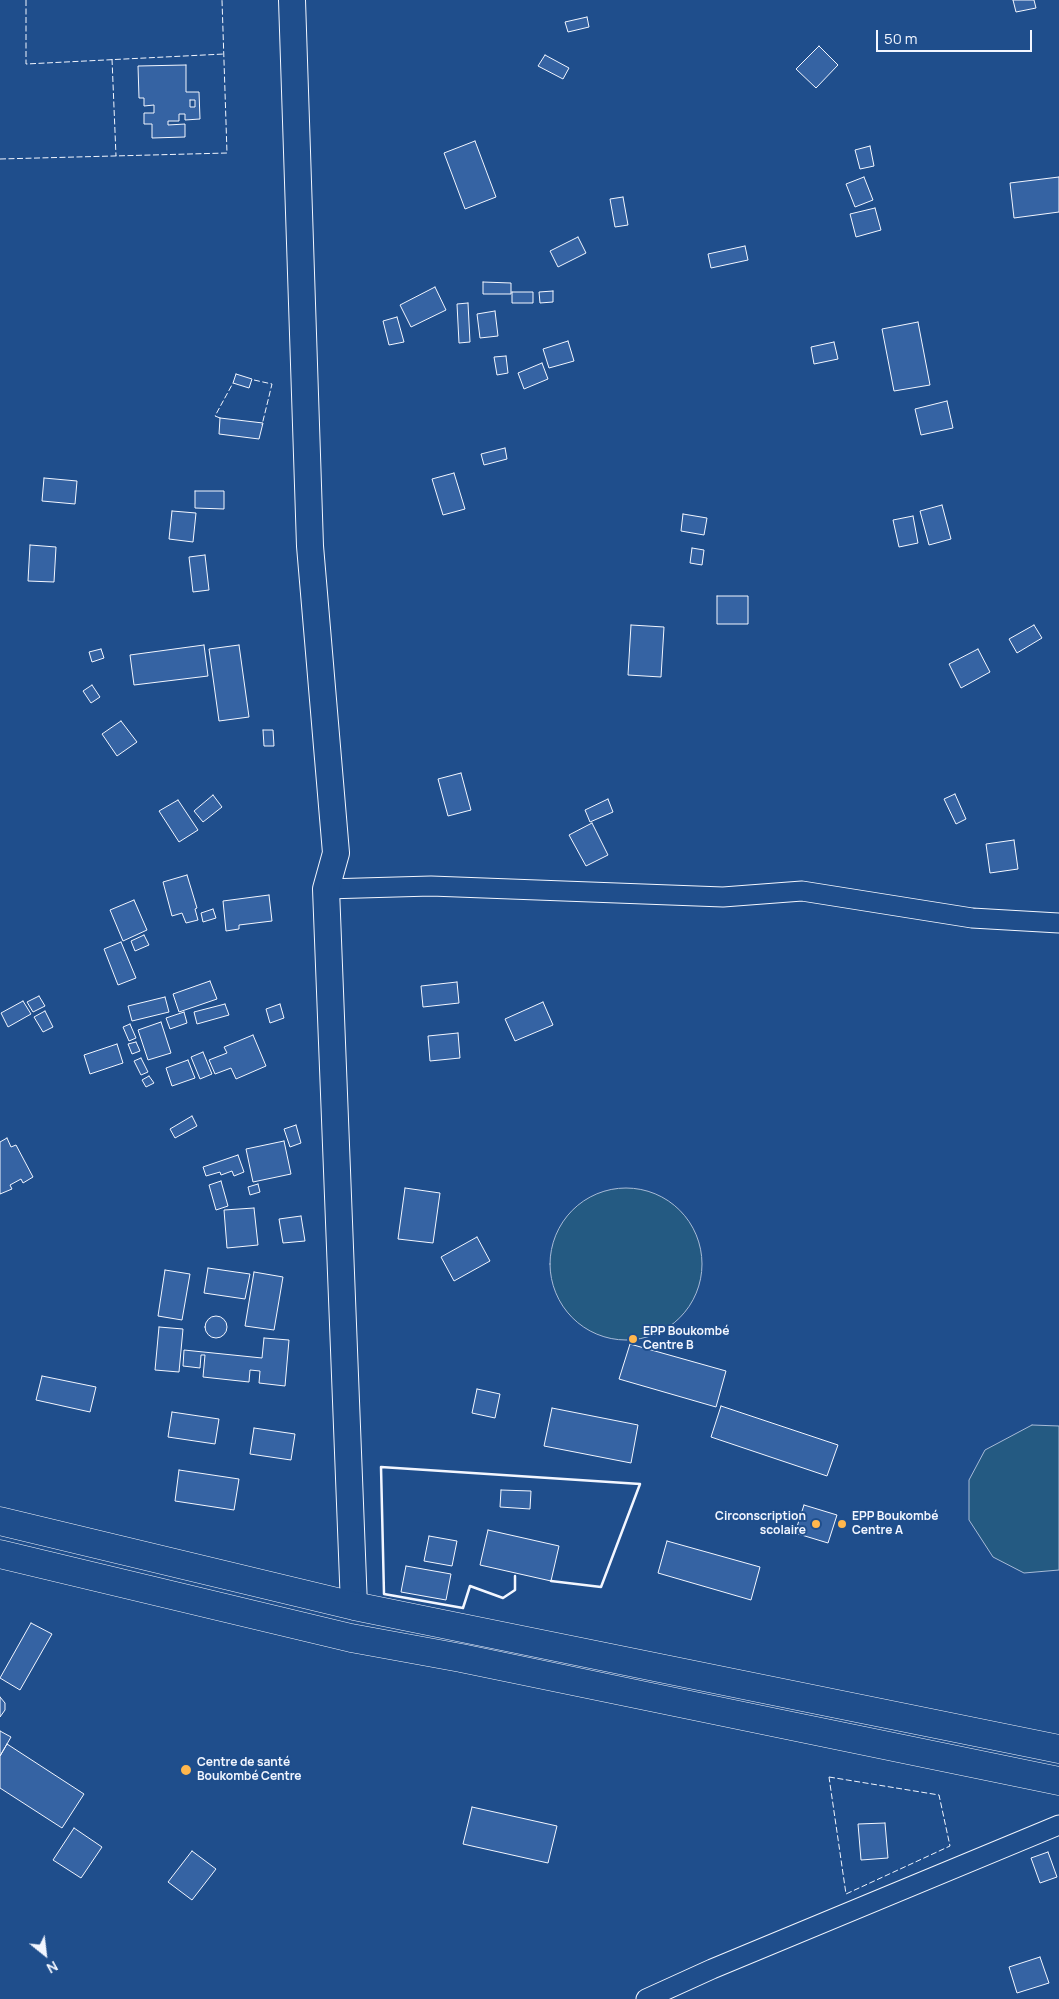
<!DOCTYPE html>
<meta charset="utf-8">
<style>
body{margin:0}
#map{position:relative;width:1059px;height:1999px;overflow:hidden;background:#1f4e8c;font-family:Manrope,sans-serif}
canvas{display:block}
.north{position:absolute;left:20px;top:1929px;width:50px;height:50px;-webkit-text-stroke:4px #1f4e8c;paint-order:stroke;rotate:151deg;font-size:14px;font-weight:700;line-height:20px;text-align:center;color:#f2f6ff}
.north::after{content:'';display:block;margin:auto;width:18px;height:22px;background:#f2f6ff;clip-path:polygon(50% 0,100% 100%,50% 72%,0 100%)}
.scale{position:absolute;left:876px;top:30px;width:156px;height:22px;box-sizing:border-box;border:2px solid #f2f6ff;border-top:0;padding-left:6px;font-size:15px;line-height:18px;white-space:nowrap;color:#f2f6ff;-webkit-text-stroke:4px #1f4e8c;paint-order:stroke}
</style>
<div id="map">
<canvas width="1059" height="1999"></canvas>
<div class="north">N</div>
<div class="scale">50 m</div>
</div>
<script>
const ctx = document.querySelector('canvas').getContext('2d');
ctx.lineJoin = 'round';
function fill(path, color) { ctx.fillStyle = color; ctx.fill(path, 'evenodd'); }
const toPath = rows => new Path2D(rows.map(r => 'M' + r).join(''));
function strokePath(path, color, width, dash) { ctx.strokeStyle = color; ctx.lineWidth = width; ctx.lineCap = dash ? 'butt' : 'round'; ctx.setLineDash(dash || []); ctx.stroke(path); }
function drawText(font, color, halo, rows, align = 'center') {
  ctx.font = font + ' Manrope,sans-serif'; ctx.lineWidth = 4; ctx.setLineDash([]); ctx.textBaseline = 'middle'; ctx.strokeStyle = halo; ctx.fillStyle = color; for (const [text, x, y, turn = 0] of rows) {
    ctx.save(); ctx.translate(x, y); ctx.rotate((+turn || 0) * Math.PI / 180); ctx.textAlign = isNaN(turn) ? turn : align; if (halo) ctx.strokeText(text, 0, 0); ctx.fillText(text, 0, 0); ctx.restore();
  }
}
const green = toPath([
 '550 1264a76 76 0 1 1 152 0a76 76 0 1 1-152 0Z',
 [1032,1425,1059,1426,1059,1570,1024,1573,993,1557,969,1520,969,1480,985,1450,1032,1425]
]);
fill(green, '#245a82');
strokePath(green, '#a8bbd7', 1);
const building = toPath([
 [1013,0,1034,0,1036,8,1016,12,1013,0],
 [587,17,589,27,568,32,565,22,587,17],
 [819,46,838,65,816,88,796,69,819,46],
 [545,55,569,68,563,79,538,66,545,55],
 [186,65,186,92,199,92,200,119,185,120,185,114,179,114,179,121,168,121,168,125,185,124,185,137,152,138,152,124,144,124,144,113,154,113,154,105,144,106,144,98,139,98,138,66,186,65],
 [190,100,195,100,195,107,190,107,190,100],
 [475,141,496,197,465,209,444,153,475,141],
 [870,146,874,166,860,169,855,150,870,146],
 [864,177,873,200,855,207,846,184,864,177],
 [1059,177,1059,212,1014,218,1010,183,1059,177],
 [623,197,628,225,615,227,610,199,623,197],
 [875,208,881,230,856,237,850,214,875,208],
 [578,237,586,253,558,267,550,251,578,237],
 [745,246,748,260,711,268,708,254,745,246],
 [483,282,511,283,511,294,483,294,483,282],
 [435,287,446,310,411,327,400,305,435,287],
 [553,291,553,302,540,303,539,292,553,291],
 [512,292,533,292,533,303,512,303,512,292],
 [468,303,470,342,459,343,457,304,468,303],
 [495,311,498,336,480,338,477,314,495,311],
 [397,317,404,342,389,345,383,321,397,317],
 [918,322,930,385,894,391,882,329,918,322],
 [568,341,574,361,549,368,543,349,568,341],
 [834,342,838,359,814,364,811,347,834,342],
 [506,356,508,373,497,375,494,357,506,356],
 [542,363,548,379,524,389,518,373,542,363],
 [236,374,252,379,249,388,233,383,236,374],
 [947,401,953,428,921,435,915,409,947,401],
 [220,418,263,423,259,439,219,434,220,418],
 [505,448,507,459,484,465,481,454,505,448],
 [454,473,465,509,443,515,432,479,454,473],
 [44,478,77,481,75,504,42,501,44,478],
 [195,491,224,491,224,509,195,508,195,491],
 [942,505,951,539,929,545,920,511,942,505],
 [172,511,196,513,193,542,169,539,172,511],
 [683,514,707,518,704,535,681,531,683,514],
 [913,516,918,543,899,547,893,520,913,516],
 [30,545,56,547,54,582,28,581,30,545],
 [692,548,704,550,702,565,690,563,692,548],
 [205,555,209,590,193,592,189,557,205,555],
 [717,596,748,596,748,624,717,624,717,596],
 [631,625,664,627,661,677,628,675,631,625],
 [1034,625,1042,638,1017,653,1009,639,1034,625],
 [204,645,208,676,134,685,130,655,204,645],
 [239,645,249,717,219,721,209,649,239,645],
 [101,649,104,658,92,662,89,652,101,649],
 [978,649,990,672,961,688,949,664,978,649],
 [92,685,100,697,91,703,83,691,92,685],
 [121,721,137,742,117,756,102,734,121,721],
 [263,730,273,730,274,746,264,746,263,730],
 [461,773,471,810,448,816,438,779,461,773],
 [955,794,966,819,956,824,944,799,955,794],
 [213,795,222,807,203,822,194,811,213,795],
 [608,799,613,812,590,822,585,810,608,799],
 [178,800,198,830,179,842,159,811,178,800],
 [592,823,608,855,586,866,569,835,592,823],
 [1014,840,1018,869,990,873,986,844,1014,840],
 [187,875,197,908,195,909,198,920,186,923,182,913,172,916,163,882,187,875],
 [269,895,272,921,239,925,239,929,226,931,223,901,269,895],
 [134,900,147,930,123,941,110,910,134,900],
 [213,909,216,918,203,922,201,913,213,909],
 [144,935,149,945,135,951,131,941,144,935],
 [121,942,136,978,118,985,104,949,121,942],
 [210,981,217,999,179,1012,173,994,210,981],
 [457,982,459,1003,423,1007,421,986,457,982],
 [39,996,45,1006,33,1012,27,1002,39,996],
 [165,997,169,1012,132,1021,128,1006,165,997],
 [23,1001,31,1014,8,1027,1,1013,23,1001],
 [543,1002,553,1025,515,1041,505,1019,543,1002],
 [225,1004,229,1015,197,1024,194,1012,225,1004],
 [280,1004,284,1018,270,1023,266,1009,280,1004],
 [45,1011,53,1027,43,1032,34,1017,45,1011],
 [184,1012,187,1023,170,1029,166,1018,184,1012],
 [161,1022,171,1053,148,1060,138,1030,161,1022],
 [130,1024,136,1038,129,1041,123,1027,130,1024],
 [458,1033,460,1058,430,1061,428,1036,458,1033],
 [253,1035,266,1066,236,1079,231,1068,215,1074,209,1060,227,1053,224,1047,253,1035],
 [136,1042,140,1051,132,1054,128,1044,136,1042],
 [117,1044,123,1063,90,1074,84,1055,117,1044],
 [203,1052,212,1074,200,1079,191,1057,203,1052],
 [141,1058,148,1072,141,1075,134,1061,141,1058],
 [188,1060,195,1078,172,1086,166,1068,188,1060],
 [149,1076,154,1083,146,1087,142,1080,149,1076],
 [192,1116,197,1126,175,1138,170,1129,192,1116],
 [296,1125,301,1143,290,1147,284,1129,296,1125],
 [7,1138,11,1147,16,1145,33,1177,23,1183,21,1179,10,1185,12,1189,0,1194,0,1142,7,1138],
 [284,1141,291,1174,253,1182,246,1149,284,1141],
 [238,1155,244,1172,234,1176,232,1171,221,1175,220,1172,206,1176,203,1167,238,1155],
 [221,1181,228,1206,216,1210,209,1185,221,1181],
 [258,1184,260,1192,250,1195,248,1187,258,1184],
 [405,1188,440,1193,433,1243,398,1239,405,1188],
 [254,1208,258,1245,227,1248,224,1210,254,1208],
 [301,1216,305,1241,283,1243,279,1219,301,1216],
 [477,1237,490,1261,454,1281,441,1257,477,1237],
 [208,1268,250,1274,245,1299,204,1293,208,1268],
 [165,1270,190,1274,182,1320,158,1316,165,1270],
 [254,1272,283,1277,274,1330,245,1326,254,1272],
 '205 1327a11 11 0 1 1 22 0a11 11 0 1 1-22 0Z',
 [159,1327,183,1329,179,1372,155,1370,159,1327],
 [264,1338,289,1340,285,1386,259,1383,260,1371,250,1370,249,1382,203,1377,205,1355,201,1355,200,1368,183,1366,184,1350,262,1358,264,1338],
 [630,1344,726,1371,716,1407,619,1379,630,1344],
 [42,1376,96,1387,90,1412,36,1400,42,1376],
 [477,1389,500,1394,495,1418,472,1413,477,1389],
 [721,1406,838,1445,827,1476,711,1437,721,1406],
 [552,1408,638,1425,631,1463,544,1446,552,1408],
 [172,1412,219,1419,215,1444,168,1437,172,1412],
 [254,1428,295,1434,291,1460,250,1454,254,1428],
 [179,1470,239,1479,234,1510,175,1501,179,1470],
 [501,1490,531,1491,530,1509,500,1507,501,1490],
 [804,1505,837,1515,828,1543,795,1533,804,1505],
 [488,1530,559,1546,551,1581,480,1565,488,1530],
 [429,1536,457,1541,452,1566,424,1561,429,1536],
 [667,1541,760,1567,751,1600,658,1573,667,1541],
 [406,1566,451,1574,446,1600,401,1592,406,1566],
 [31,1623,52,1634,20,1690,0,1678,31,1623],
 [0,1697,5,1703,5,1710,0,1717,0,1697],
 [0,1731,11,1737,0,1756,0,1731],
 [7,1744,84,1794,62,1828,0,1788,0,1756,7,1744],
 [472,1807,557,1826,548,1863,463,1844,472,1807],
 [885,1823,888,1858,861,1860,858,1824,885,1823],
 [74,1828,102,1847,81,1878,53,1860,74,1828],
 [192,1851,216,1869,192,1900,168,1882,192,1851],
 [1048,1852,1057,1877,1040,1883,1031,1858,1048,1852],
 [1040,1957,1049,1983,1017,1993,1009,1967,1040,1957]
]);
fill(building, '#3563a3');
strokePath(building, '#f2f6ff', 1);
const street = toPath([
 [326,889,431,886,723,897,802,891,972,918,1059,923],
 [646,1999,712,1969,1059,1825]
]);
const secondary = toPath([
 [292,0,310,546,336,853,326,889,354,1606]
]);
const primary = toPath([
 [0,1521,354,1606,1059,1749],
 [0,1554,351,1638,461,1658,1059,1781]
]);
strokePath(street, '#f2f6ff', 21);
strokePath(secondary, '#f2f6ff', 28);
strokePath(primary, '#f2f6ff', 29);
strokePath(street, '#1f4e8c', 19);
strokePath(secondary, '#1f4e8c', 26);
strokePath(primary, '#1f4e8c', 28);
strokePath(toPath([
 [26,0,26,64,224,54],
 [112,59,116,156],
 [0,159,227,153,222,0],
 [254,380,272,384,262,425],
 [220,418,215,416,233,383],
 [829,1777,939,1795,950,1846,846,1894,829,1777]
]), '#f2f6ff', 1, [6, 2.5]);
strokePath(toPath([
 [515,1576,515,1590,503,1598,470,1586,463,1608,384,1594,381,1467,640,1484,601,1587,551,1581]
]), '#f2f6ff', 2.5);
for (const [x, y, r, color] of [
 [633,1339,5,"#ffb74d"],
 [816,1524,5,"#ffb74d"],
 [842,1524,5,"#ffb74d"],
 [186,1770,6,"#ffb74d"]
]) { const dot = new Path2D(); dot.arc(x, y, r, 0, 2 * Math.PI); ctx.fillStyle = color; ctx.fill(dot); strokePath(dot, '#1f4e8c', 2); }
drawText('bold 12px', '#f2f6ff', '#1f4e8c', [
 ["EPP Boukombé",643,1332],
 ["Centre B",643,1346],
 ["Circonscription",806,1517,"right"],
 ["scolaire",806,1531,"right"],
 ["EPP Boukombé",852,1517],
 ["Centre A",852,1531],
 ["Centre de santé",197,1763],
 ["Boukombé Centre",197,1777]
], 'left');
</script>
